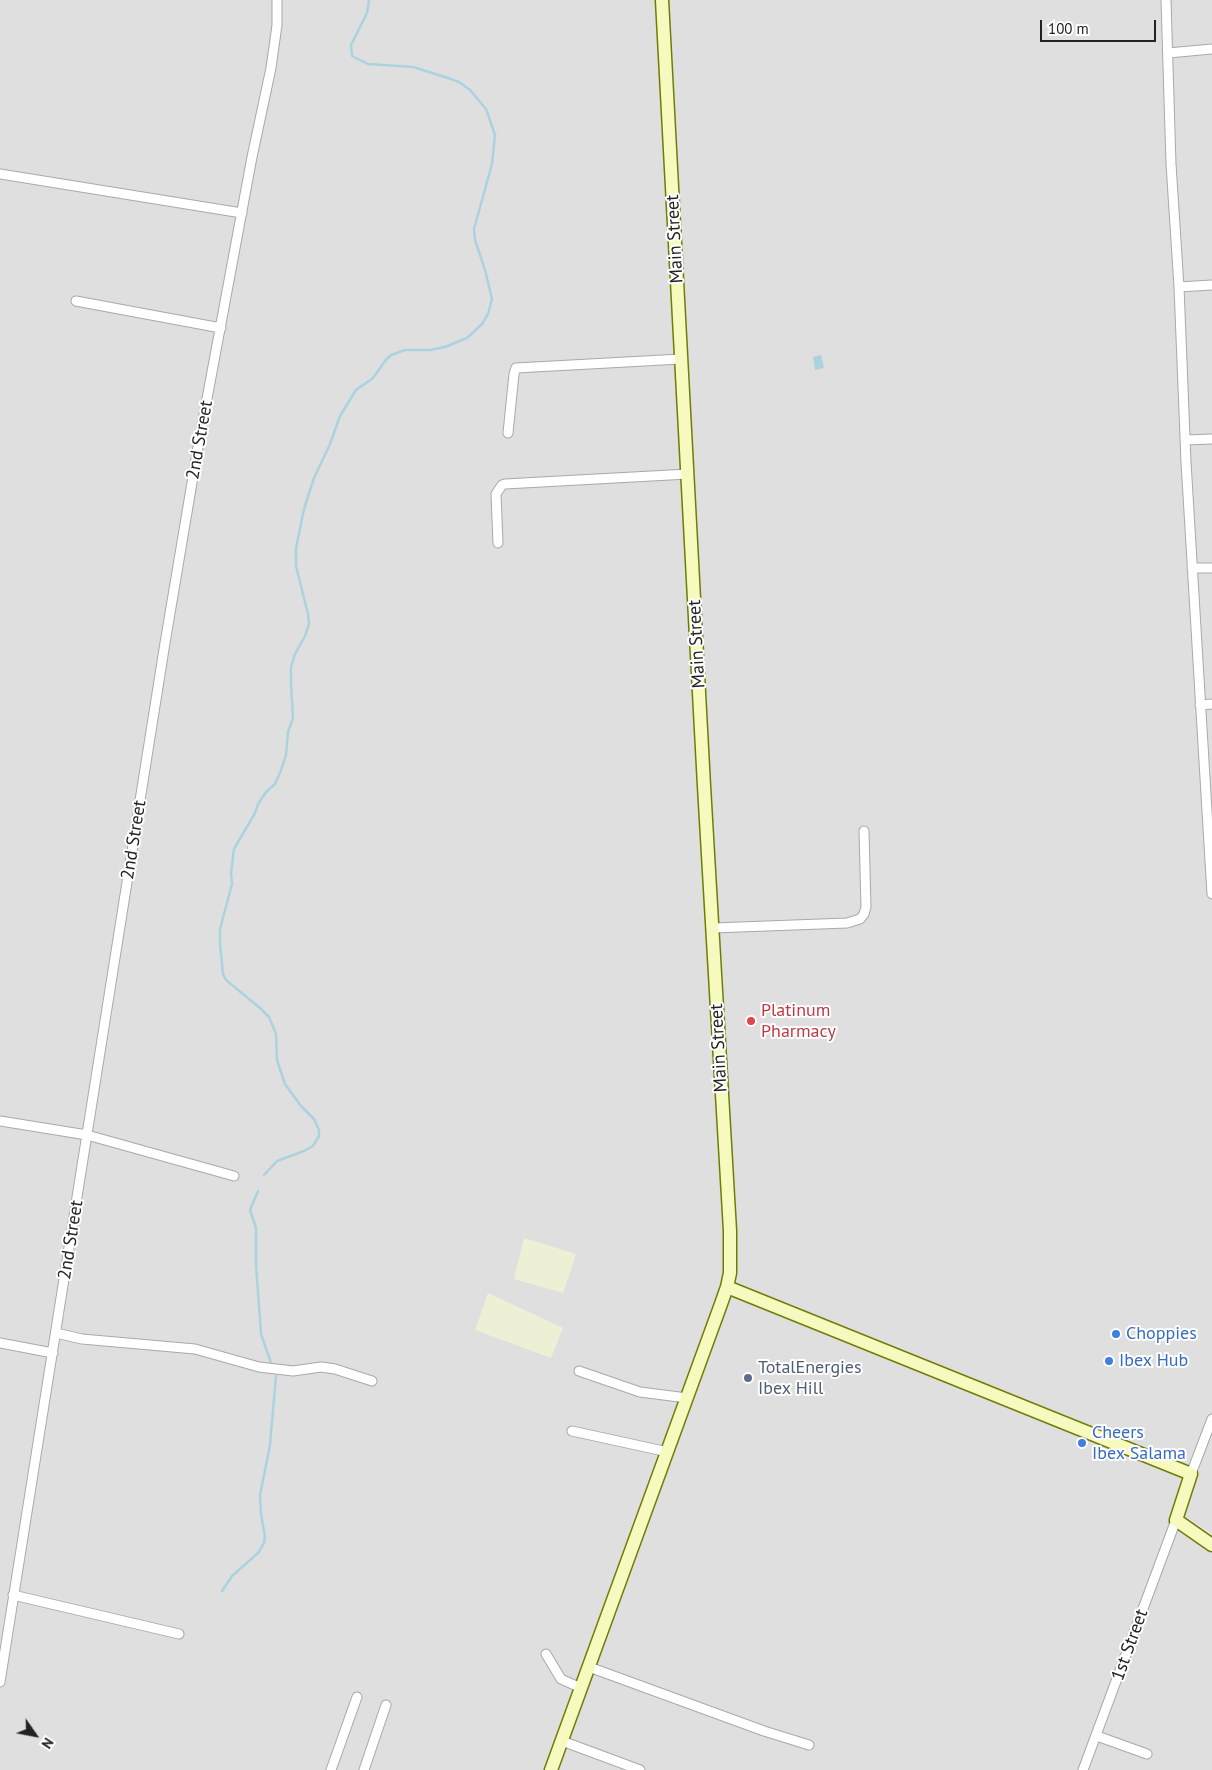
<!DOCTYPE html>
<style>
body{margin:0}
#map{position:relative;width:1212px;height:1770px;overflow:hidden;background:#f2efe9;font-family:"PT Sans",sans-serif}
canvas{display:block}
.north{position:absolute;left:10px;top:1710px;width:50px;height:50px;-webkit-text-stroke:4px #fff;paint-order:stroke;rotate:123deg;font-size:14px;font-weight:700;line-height:20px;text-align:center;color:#222}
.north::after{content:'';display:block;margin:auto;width:18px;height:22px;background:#222;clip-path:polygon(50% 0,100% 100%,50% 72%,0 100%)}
.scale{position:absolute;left:1040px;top:20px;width:116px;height:22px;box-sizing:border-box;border:2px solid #222;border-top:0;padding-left:6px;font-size:15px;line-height:18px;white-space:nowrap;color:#222;-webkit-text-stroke:4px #fff;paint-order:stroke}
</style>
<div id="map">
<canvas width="1212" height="1770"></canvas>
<div class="north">N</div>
<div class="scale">100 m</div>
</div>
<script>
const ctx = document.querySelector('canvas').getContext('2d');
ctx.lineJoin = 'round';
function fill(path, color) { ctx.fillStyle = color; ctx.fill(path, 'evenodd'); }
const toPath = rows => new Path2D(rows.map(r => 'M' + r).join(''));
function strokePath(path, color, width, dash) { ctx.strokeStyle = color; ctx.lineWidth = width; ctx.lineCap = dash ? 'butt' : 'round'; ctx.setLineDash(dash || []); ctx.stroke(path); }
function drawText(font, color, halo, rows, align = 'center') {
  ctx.font = font + ' "PT Sans",sans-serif'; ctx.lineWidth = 4; ctx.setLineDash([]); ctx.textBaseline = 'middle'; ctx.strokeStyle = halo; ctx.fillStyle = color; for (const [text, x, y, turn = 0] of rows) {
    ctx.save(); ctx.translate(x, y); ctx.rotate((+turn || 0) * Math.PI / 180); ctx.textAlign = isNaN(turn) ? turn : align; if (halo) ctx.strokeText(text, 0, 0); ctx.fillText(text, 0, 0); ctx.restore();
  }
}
fill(toPath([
 [0,0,1212,0,1212,1534,1190,1520,1183,1534,1212,1553,1212,1770,0,1770]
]), '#e0dfdf');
fill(toPath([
 [524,1238,576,1254,563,1293,514,1279],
 [488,1293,563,1328,551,1358,475,1330]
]), '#eef0d5');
fill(toPath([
 [821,355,824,368,815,370,813,357]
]), '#aad3df');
strokePath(toPath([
 [264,1175,277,1161,304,1151,313,1146,319,1136,319,1130,314,1119,301,1106,285,1084,277,1060,276,1034,269,1017,260,1008,226,980,223,974,220,944,220,929,232,884,231,873,234,849,255,813,258,804,266,792,275,784,280,773,286,755,288,732,293,718,291,684,291,667,295,654,305,636,309,624,308,614,296,566,296,548,304,509,314,478,330,444,340,416,356,390,373,378,385,361,391,355,405,350,430,350,445,347,467,338,482,324,488,314,492,299,485,270,475,240,474,229,492,164,495,135,486,109,470,90,459,82,448,78,413,67,368,64,352,56,351,45,367,13,369,0],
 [258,1191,250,1210,256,1228,256,1264,261,1334,272,1366],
 [222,1591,232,1576,258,1553,264,1543,265,1537,261,1514,260,1495,270,1445,276,1376]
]), '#aad3df', 2.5);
const street = toPath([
 [1166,0,1171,164,1179,287,1186,462,1212,894],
 [1168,53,1212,49],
 [0,174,242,213],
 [1179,287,1212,285],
 [76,301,221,328],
 [508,433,514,374,516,368,681,359],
 [1185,440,1212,439],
 [498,543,496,494,502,485,505,484,688,474],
 [1192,568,1212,568],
 [1200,705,1212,704],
 [713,928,847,923,860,919,864,914,866,907,864,831],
 [0,1121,87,1135,234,1176],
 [56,1333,82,1339,195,1349,259,1367,293,1371,321,1367,335,1369,372,1381],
 [0,1343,53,1353],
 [579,1371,640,1392,687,1398],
 [572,1431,668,1452],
 [1191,1474,1212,1419],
 [13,1595,179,1634],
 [546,1654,561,1679,581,1688],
 [589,1667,764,1731,809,1745],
 [0,1682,165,643,198,447,252,157,271,68,277,25,277,0],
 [1097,1736,1147,1754],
 [562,1741,640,1770],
 [331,1770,357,1697],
 [364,1770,386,1705],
 [1083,1770,1176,1520]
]);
const secondary = toPath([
 [727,1287,1191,1474,1176,1520,1212,1545],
 [551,1770,721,1304,727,1287,730,1273,730,1231,704,786,662,0]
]);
strokePath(street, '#a9a9a9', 11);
strokePath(secondary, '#707d05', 15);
strokePath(street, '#fff', 9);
strokePath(secondary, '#f7fabf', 12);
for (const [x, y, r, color] of [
 [751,1021,5,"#e0444e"],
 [1116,1334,5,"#3f7fe0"],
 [1109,1361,5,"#3f7fe0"],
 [748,1378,5,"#5c6f8a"],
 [1082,1443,5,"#3f7fe0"]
]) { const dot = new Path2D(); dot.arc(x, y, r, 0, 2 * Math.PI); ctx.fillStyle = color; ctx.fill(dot); strokePath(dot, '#fff', 2); }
drawText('18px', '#222', '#fff', [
 ["Main Street",675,239,-93],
 ["2nd Street",200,440,-80],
 ["Main Street",697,644,-93],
 ["2nd Street",134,840,-81],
 ["Main Street",719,1048,-93],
 ["2nd Street",71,1240,-81],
 ["1st Street",1130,1645,-70]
]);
drawText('18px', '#be3a42', '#fff', [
 ["Platinum",761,1011],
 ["Pharmacy",761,1032]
], 'left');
drawText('18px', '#366cbe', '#fff', [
 ["Choppies",1126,1334],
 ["Ibex Hub",1119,1361],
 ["Cheers",1092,1433],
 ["Ibex Salama",1092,1454]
], 'left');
drawText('18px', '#4e5e75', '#fff', [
 ["TotalEnergies",758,1368],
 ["Ibex Hill",758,1389]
], 'left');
</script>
